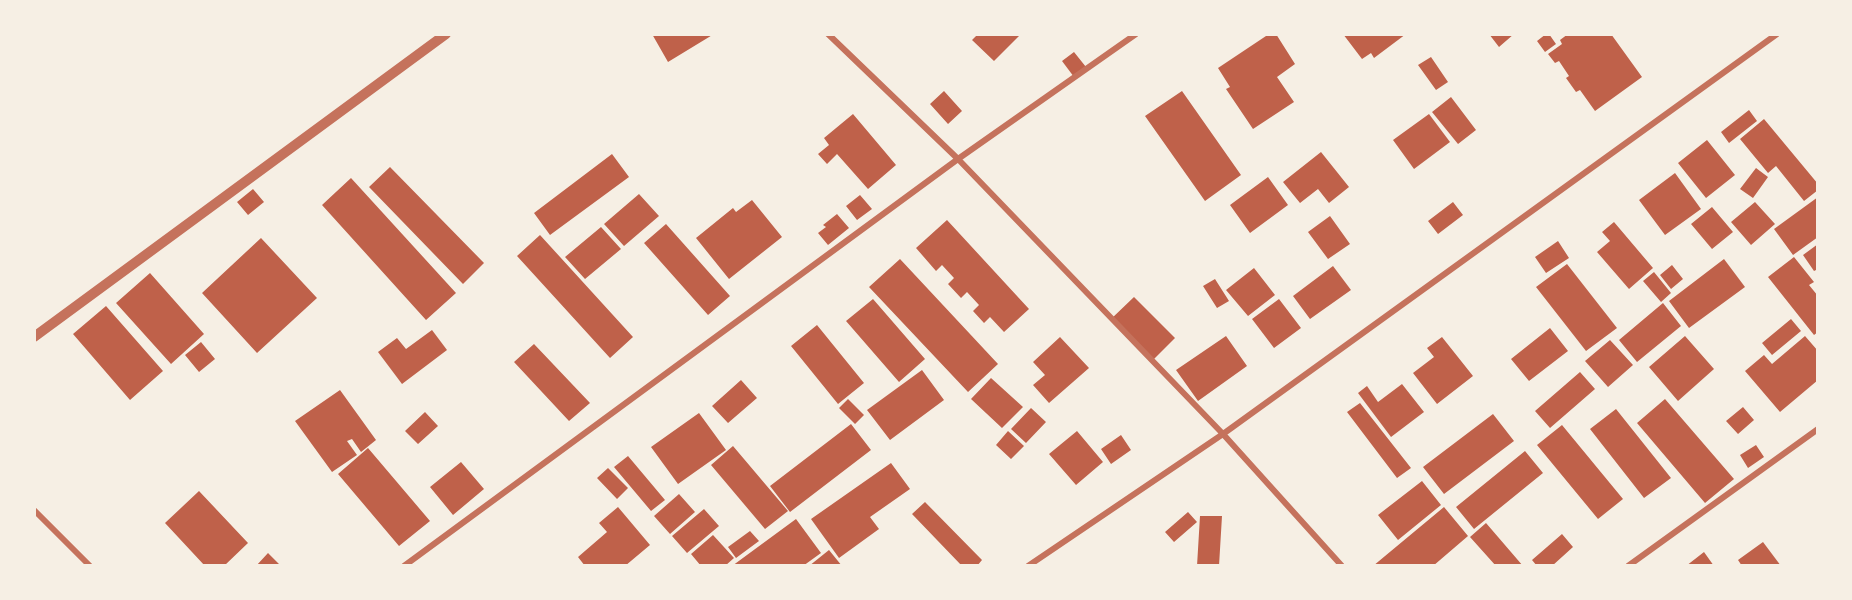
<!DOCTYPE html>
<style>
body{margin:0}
#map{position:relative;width:1852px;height:600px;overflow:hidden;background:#f6efe4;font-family:"Crimson Pro",serif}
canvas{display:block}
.frame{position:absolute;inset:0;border:36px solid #f6efe4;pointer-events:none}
</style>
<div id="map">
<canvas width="1852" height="600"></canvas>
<div class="frame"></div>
</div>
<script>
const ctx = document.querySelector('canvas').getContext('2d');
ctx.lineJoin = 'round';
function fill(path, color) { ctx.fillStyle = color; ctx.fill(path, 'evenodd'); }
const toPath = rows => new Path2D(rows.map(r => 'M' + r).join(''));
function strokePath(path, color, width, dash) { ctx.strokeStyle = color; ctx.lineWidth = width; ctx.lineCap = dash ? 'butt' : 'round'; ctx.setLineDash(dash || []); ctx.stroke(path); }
fill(toPath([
 [652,34,714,34,668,62],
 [978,34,1018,34,1019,36,994,61,972,40],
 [1269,34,1276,34,1295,64,1277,77,1294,102,1253,129,1226,89,1230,87,1218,68],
 [1343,34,1406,34,1374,58,1371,53,1362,59],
 [1489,34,1514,34,1499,47],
 [1546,34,1549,34,1556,44,1545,52,1537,41],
 [1568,34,1611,34,1642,77,1595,111,1580,90,1576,92,1566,78,1569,76,1559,61,1555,63,1548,54,1562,44,1560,40],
 [1074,52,1086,67,1074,77,1062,61],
 [1431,57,1448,82,1436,90,1418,65],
 [944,91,962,111,948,124,930,104],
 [1182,91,1241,175,1205,201,1145,116],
 [1451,97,1476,130,1458,144,1432,112],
 [1749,110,1757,121,1729,143,1721,132],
 [853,114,896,165,868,189,837,154,827,164,818,154,829,145,824,138],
 [1429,114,1450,142,1414,169,1393,140],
 [1764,119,1818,184,1818,190,1804,201,1776,166,1768,173,1740,139],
 [1707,140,1735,175,1706,198,1678,163],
 [1321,152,1349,187,1329,203,1318,189,1300,203,1283,182],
 [612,154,629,177,550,235,534,213],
 [390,167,484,263,463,284,369,187],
 [1756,168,1768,177,1753,198,1740,189],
 [1675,173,1701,209,1665,235,1639,200],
 [1268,177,1288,205,1250,233,1230,205],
 [351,178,456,293,426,320,322,205],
 [253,189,264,202,248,215,237,202],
 [639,194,659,216,624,246,604,224],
 [860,195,872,209,857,220,846,206],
 [1818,197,1818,237,1793,255,1774,229],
 [752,200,782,237,729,279,696,238,733,208,736,212],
 [1453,202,1463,215,1438,234,1428,221],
 [1755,202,1775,224,1751,245,1731,222],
 [1712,207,1733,232,1712,249,1691,224],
 [837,214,849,228,828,245,818,233,826,227,823,225],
 [1330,216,1350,244,1328,259,1308,232],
 [947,220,1029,309,1004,332,990,317,984,323,973,311,979,305,967,292,961,298,948,284,954,278,942,265,936,271,916,248],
 [1614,222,1653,268,1629,289,1597,252,1610,241,1602,232],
 [666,224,730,296,708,315,644,243],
 [601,227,621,249,585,279,565,257],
 [540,235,633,337,610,358,517,256],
 [261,238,317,298,257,353,202,293],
 [1558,241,1569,258,1546,273,1535,257],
 [1818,244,1818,269,1814,271,1803,255],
 [1794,257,1814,282,1809,285,1818,296,1818,332,1814,335,1768,277],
 [900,259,998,364,968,392,869,287],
 [1724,259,1745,287,1689,328,1669,301],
 [1567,264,1617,328,1586,351,1536,287],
 [1672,265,1683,279,1671,289,1660,275],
 [1333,266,1351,290,1310,319,1293,296],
 [1254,268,1275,295,1248,316,1226,290],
 [1654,272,1671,293,1661,302,1643,281],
 [150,273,204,334,171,364,116,303],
 [1215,279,1229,301,1217,308,1203,286],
 [1134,297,1175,338,1152,361,1110,320],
 [873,299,925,359,899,382,846,321],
 [1279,299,1301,328,1274,348,1252,319],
 [1663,303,1681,326,1637,362,1619,340],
 [106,306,163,371,130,400,73,334],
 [1791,319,1801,331,1772,355,1762,343],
 [817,325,864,383,838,404,791,346],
 [1550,328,1568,351,1529,381,1511,359],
 [432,330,447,350,402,384,378,352,397,338,406,349],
 [1226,336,1247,366,1198,401,1176,370],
 [1685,336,1714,369,1678,401,1649,367],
 [1805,336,1818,351,1818,380,1780,412,1745,371,1764,355,1772,364],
 [1060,337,1089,368,1049,403,1033,385,1045,375,1033,362],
 [1442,337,1473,376,1437,404,1413,373,1434,357,1427,348],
 [1610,340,1633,365,1608,387,1585,361],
 [201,342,215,359,199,372,185,355],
 [534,344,590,403,569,421,514,362],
 [922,370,944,400,890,440,867,410],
 [1580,372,1595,389,1550,428,1535,411],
 [991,378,1023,407,1002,428,971,399],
 [741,380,757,398,728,423,712,406],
 [1402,384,1424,412,1391,437,1358,393,1367,386,1378,402],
 [340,390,376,440,361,452,352,439,347,441,357,455,332,472,295,421],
 [848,399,864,415,855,424,839,408],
 [1665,399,1734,479,1705,503,1637,423],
 [1360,403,1411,468,1397,478,1347,412],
 [1743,407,1754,420,1738,434,1726,421],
 [1031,408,1046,422,1026,443,1011,429],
 [1616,409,1671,478,1644,498,1590,429],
 [425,412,438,426,418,444,405,431],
 [699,413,726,450,678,484,651,447],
 [1493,414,1514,441,1444,494,1423,467],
 [851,424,871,450,790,512,770,486],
 [1562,425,1623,499,1598,519,1537,445],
 [1008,431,1024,446,1011,459,996,445],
 [1077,431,1103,462,1076,485,1049,454],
 [1121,435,1131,450,1111,464,1101,449],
 [1756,445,1764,457,1748,468,1740,455],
 [733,446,788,511,765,529,711,465],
 [368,448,430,521,399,546,338,474],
 [1525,451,1543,473,1474,529,1456,507],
 [628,456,665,500,651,511,614,467],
 [461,462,484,489,453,515,430,487],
 [891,463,910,489,870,517,879,529,839,558,811,519],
 [608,468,628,488,617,499,597,478],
 [1422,481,1441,505,1398,540,1378,515],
 [199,491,248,543,224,566,205,566,165,523],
 [679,494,695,512,670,534,654,516],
 [925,502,982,560,977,566,962,566,912,514],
 [618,507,650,545,625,566,585,566,578,557,607,532,599,523],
 [1444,507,1468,536,1433,566,1373,566],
 [704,509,719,526,687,553,672,536],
 [1188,512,1197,522,1174,542,1165,532],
 [1200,516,1222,516,1219,566,1197,566],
 [796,519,821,553,803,566,732,566],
 [1486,523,1523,566,1496,566,1470,537],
 [750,531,759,541,736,558,728,547],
 [1562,534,1573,547,1552,566,1537,566,1532,560],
 [713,535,734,558,725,566,701,566,691,554],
 [1763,542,1781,566,1742,566,1738,560],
 [829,550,842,566,809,566],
 [1704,552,1714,566,1686,566],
 [268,553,281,566,256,566]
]), '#bf614a');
strokePath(toPath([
 [828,34,958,159,1223,434,1342,566],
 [34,510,90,566],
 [404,566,958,159,1136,34],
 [1028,566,1223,434,1777,34],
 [1628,566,1818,429]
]), '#c5725c', 6);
strokePath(toPath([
 [34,337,446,34]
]), '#c5725c', 10);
</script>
